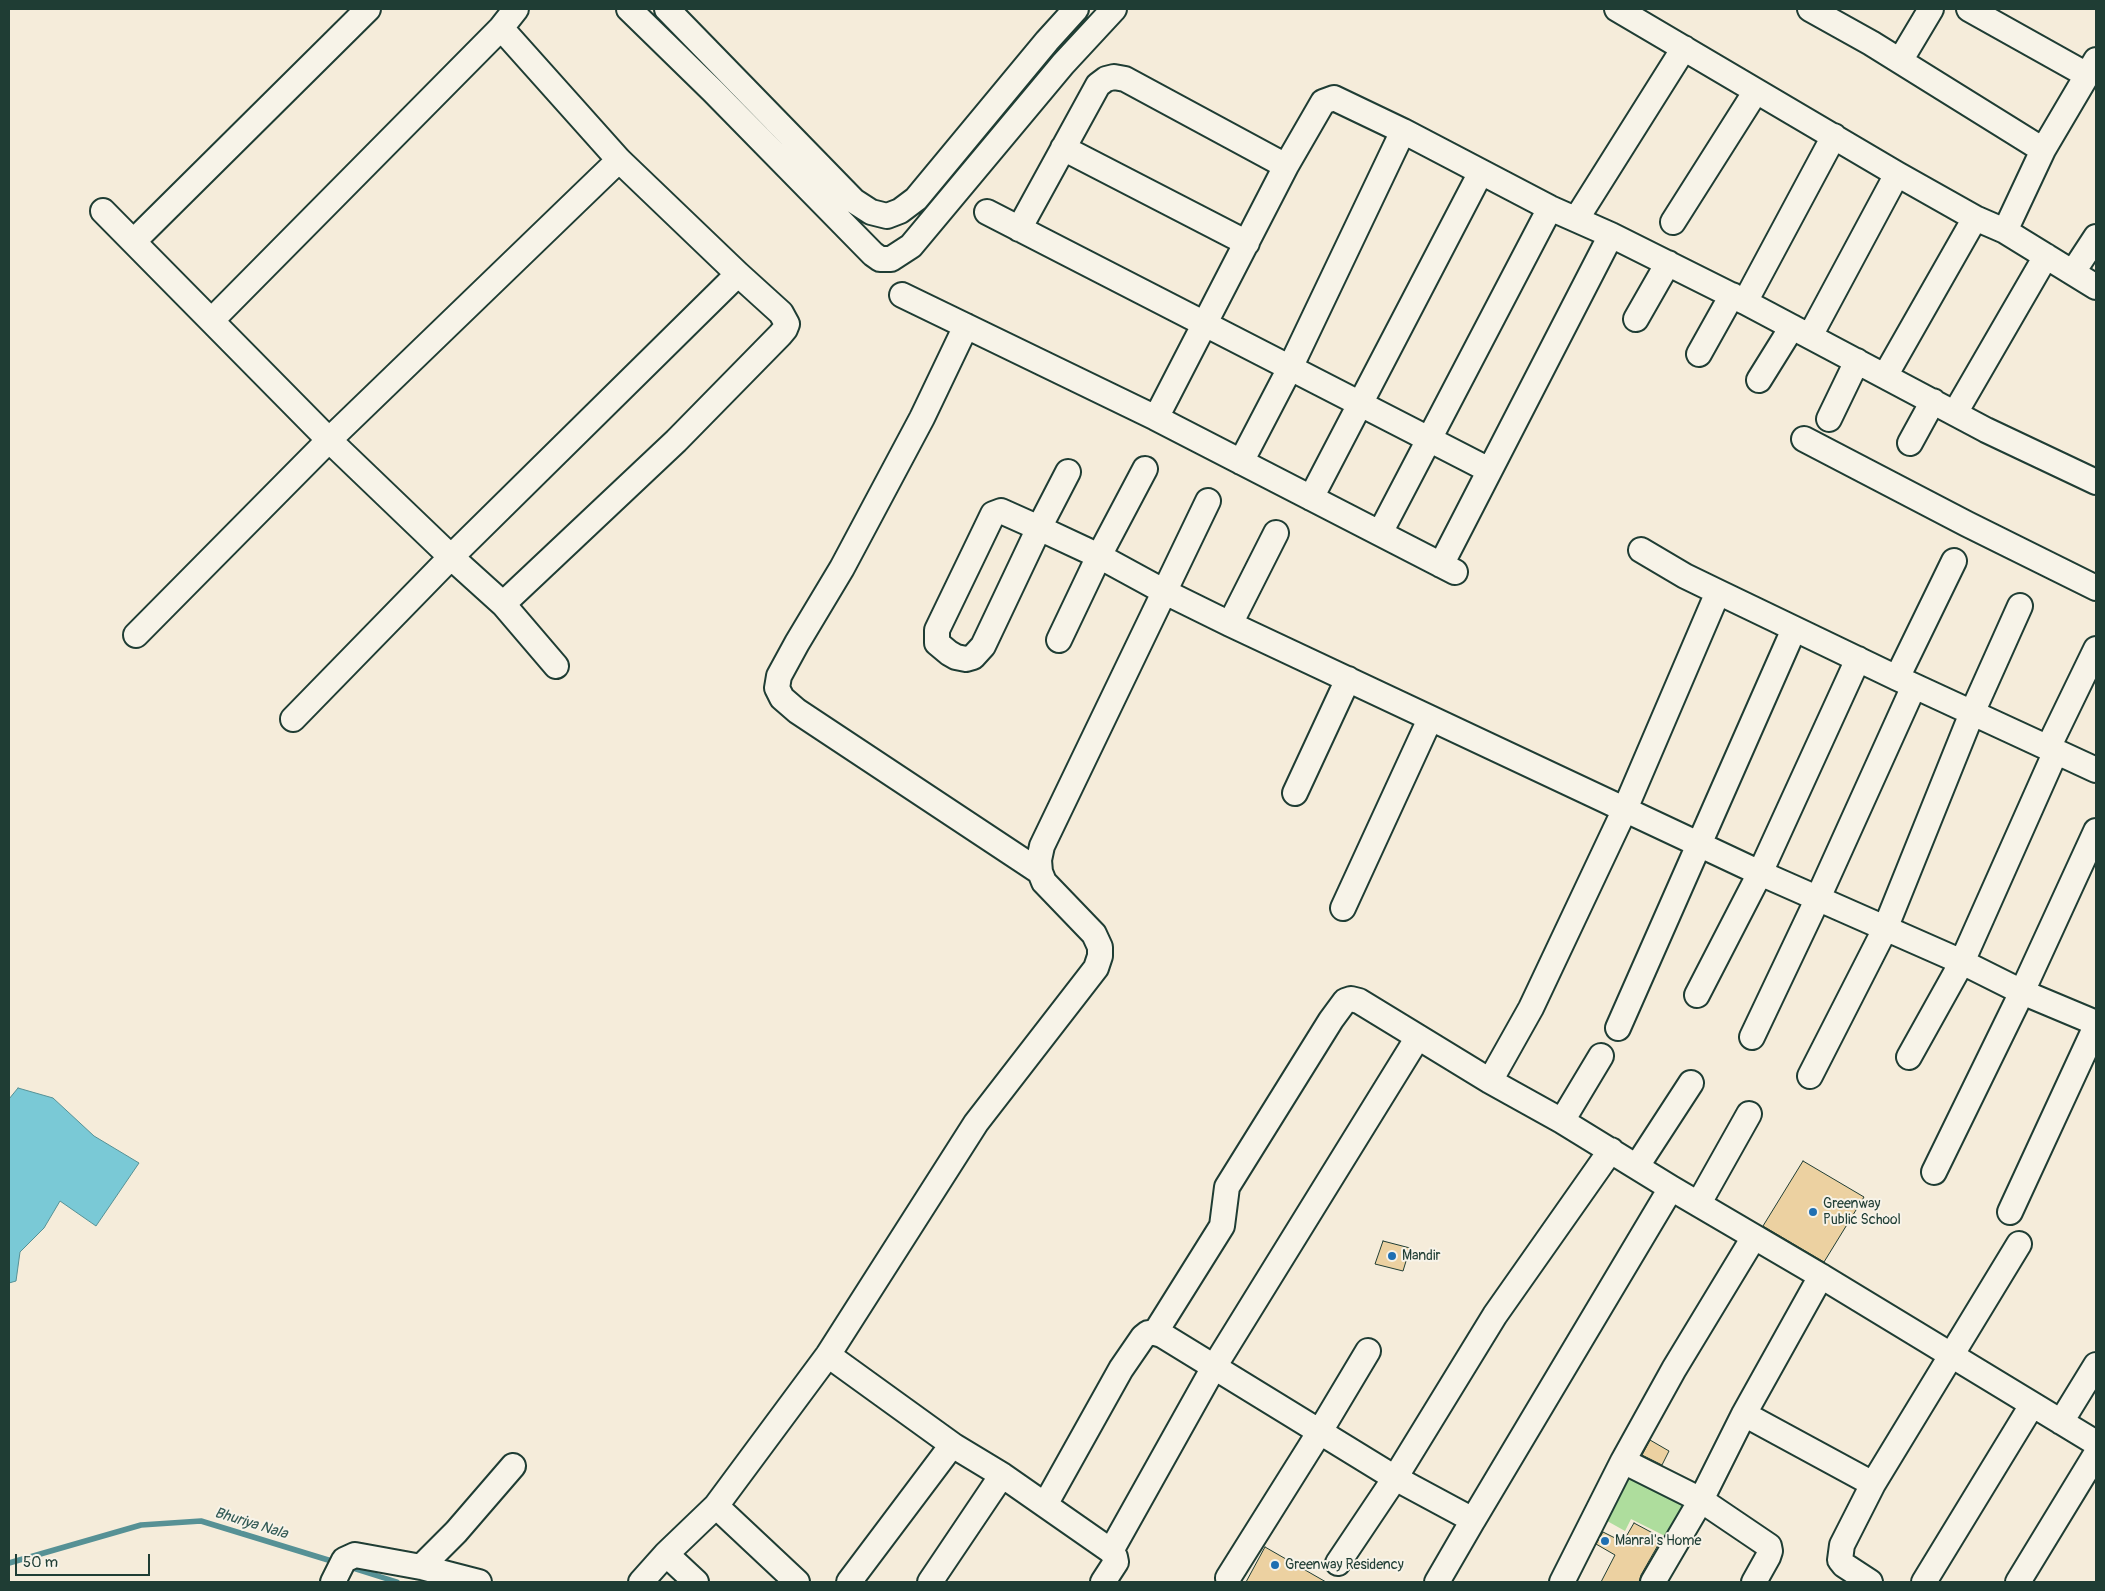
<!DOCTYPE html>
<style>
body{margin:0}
#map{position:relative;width:2105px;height:1591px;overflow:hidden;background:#f5ecda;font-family:Pangolin,sans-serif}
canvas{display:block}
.frame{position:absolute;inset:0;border:10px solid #1f3d34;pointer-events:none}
.scale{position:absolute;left:15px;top:1554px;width:135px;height:22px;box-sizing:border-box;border:2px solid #1f3d34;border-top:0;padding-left:6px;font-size:15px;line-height:18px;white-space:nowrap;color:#1f3d34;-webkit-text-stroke:4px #f7f3e8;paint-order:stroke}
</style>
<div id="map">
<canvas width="2105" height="1591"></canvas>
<div class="frame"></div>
<div class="scale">50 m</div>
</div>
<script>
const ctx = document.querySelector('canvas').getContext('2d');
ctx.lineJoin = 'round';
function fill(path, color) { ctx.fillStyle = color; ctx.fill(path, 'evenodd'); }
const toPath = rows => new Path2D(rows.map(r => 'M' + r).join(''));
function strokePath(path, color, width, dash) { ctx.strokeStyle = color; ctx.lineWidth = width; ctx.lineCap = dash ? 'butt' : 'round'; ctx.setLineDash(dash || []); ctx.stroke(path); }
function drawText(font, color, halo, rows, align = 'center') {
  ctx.font = font + ' Pangolin,sans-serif'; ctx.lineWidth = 4; ctx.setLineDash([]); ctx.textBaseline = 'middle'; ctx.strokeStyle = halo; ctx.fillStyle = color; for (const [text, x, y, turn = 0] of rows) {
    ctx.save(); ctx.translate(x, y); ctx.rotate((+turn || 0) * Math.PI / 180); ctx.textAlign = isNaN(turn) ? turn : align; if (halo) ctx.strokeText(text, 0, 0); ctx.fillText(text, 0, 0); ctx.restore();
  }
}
fill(toPath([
 [1624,1466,1690,1501,1665,1536,1631,1519,1625,1531,1600,1517]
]), '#aedd9d');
const water = toPath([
 [18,1088,53,1098,94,1136,139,1163,96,1226,60,1201,44,1228,20,1252,16,1281,9,1283,9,1099,18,1088]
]);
fill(water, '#7ac9d6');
strokePath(water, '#569195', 1);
strokePath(toPath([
 [9,1563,141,1525,201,1521,338,1563],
 [346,1566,397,1582]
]), '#569195', 5.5);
const building = toPath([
 [1803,1161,1864,1197,1824,1262,1763,1226,1803,1161],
 [1383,1241,1410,1248,1403,1271,1375,1264,1383,1241],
 [1650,1440,1669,1451,1662,1465,1642,1455,1650,1440],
 [1634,1523,1662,1538,1641,1575,1639,1582,1601,1582,1615,1555,1596,1544,1603,1532,1623,1542,1634,1523],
 [1265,1547,1326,1582,1246,1582,1265,1547]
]);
fill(building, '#ecd1a1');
strokePath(building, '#1f3d34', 1);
const minor = toPath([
 [629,9,713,91,873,254,880,259,891,259,911,246,1063,64,1114,9],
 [667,9,854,201,871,212,887,216,900,211,916,199,1047,41,1076,9],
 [1617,9,1897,174,1975,218,2005,231,2096,287],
 [1810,9,1871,43,2043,150,2005,231],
 [1969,9,2087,75],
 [501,28,619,160,738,274,781,313,787,324,785,329,780,335,676,441,503,604],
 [1900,61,1931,9],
 [1063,148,1247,243],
 [2043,150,2096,60],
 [103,211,329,440,451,557,503,604,556,666],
 [987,212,1489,470],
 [1577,218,1684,48],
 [1673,222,1756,91],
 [1019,229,1098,85,1106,79,1114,77,1125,79,1286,166],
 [134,241,368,9],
 [2073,272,2096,237],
 [902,295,1156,418,1286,166,1323,102,1334,98,1403,131,1550,208,1611,235,1745,302,1986,430,2096,482],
 [1745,302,1834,136],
 [1636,319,1668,263],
 [212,320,501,28,516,9],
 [966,326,922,418,842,568,797,643,779,676,777,688,782,698,797,711,1040,872],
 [1810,336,1897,174],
 [1699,354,1732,295],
 [1885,376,1975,218],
 [1759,380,1792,327],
 [1955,413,2046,256],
 [1156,418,1455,572],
 [1829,419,1857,361],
 [1804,439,1967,524,2096,588],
 [1910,443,1933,401],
 [1241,462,1290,368,1403,131],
 [1068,472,1039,528,983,646,973,657,966,659,956,657,949,653,937,643,937,630,993,514,1001,511,1039,528,1099,556,1165,592,1230,624,1760,873,1962,962,2022,992,2096,1023],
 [1311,498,1481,172],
 [1380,533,1550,208],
 [1641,550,1685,576,1718,592,1897,678,2096,770],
 [1441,565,1611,235],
 [1230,624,1276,533],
 [136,635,329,440,619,160],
 [1059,640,1099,556,1145,469],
 [1897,678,1954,561],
 [293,719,451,557,738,274],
 [2048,748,2096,649],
 [1295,793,1348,679],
 [1343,908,1430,719],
 [1697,995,1760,873,1858,659],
 [1618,1028,1794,629],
 [1752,1037,1818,898,1914,686],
 [1909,1057,1962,962,2056,751],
 [1810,1076,1885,929,1972,713,2020,606],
 [1490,1081,1531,1008,1625,809,1718,592],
 [1562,1121,1601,1056],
 [1637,1166,1691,1083],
 [1934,1172,2022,992,2096,831],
 [1699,1203,1749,1114],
 [2010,1212,2096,1026],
 [1155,1333,1222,1226,1227,1187,1331,1020,1345,1001,1351,999,1359,1001,1418,1037],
 [828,1355,954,1446],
 [1744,1414,1873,1484],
 [2061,1422,2096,1365],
 [1623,1461,1701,1500,1769,1546,1770,1551,1768,1557,1754,1582],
 [1045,1505,1121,1369,1143,1337,1148,1333,1155,1333,1162,1335,1395,1478,1473,1520,1671,1188],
 [716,1506,797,1582],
 [1111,1551,1214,1367,1418,1037,1490,1081,1562,1121,1671,1188,1821,1276,2096,1443],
 [666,1554,716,1506,828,1355,976,1123,1096,968,1100,956,1100,947,1094,934,1044,882,1040,872,1039,860,1042,846,1208,501],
 [1338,1563,1395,1478,1495,1315,1611,1150],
 [421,1567,456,1532,513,1466],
 [1228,1578,1319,1433,1368,1351],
 [333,1582,344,1560,355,1555,421,1567,479,1582],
 [641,1582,666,1554,696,1582],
 [849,1582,949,1449,954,1446,1002,1475,1111,1551,1115,1557,1116,1562,1103,1582],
 [930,1582,1002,1475],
 [1437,1582,1473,1520],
 [1562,1582,1623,1461,1674,1369,1754,1237],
 [1653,1582,1701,1500,1744,1414,1821,1276],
 [1870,1582,1844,1565,1840,1560,1842,1545,1873,1484,2019,1244],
 [1924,1582,2032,1405],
 [2018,1582,2096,1454]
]);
strokePath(minor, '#1f3d34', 28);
strokePath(minor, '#f7f3e8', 24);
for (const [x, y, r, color] of [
 [1813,1212,5,"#1f6fb2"],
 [1392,1256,5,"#1f6fb2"],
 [1605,1541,5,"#1f6fb2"],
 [1275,1565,5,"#1f6fb2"]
]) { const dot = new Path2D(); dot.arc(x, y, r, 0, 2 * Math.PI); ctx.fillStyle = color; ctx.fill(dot); strokePath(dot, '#f7f3e8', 2); }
drawText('14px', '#1f3d34', '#f7f3e8', [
 ["Greenway",1823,1204],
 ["Public School",1823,1220],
 ["Mandir",1402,1256],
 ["Manral's Home",1615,1541],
 ["Greenway Residency",1285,1565]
], 'left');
drawText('italic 15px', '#315954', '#f7f3e8', [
 ["Bhuriya Nala",251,1524,17]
]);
</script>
